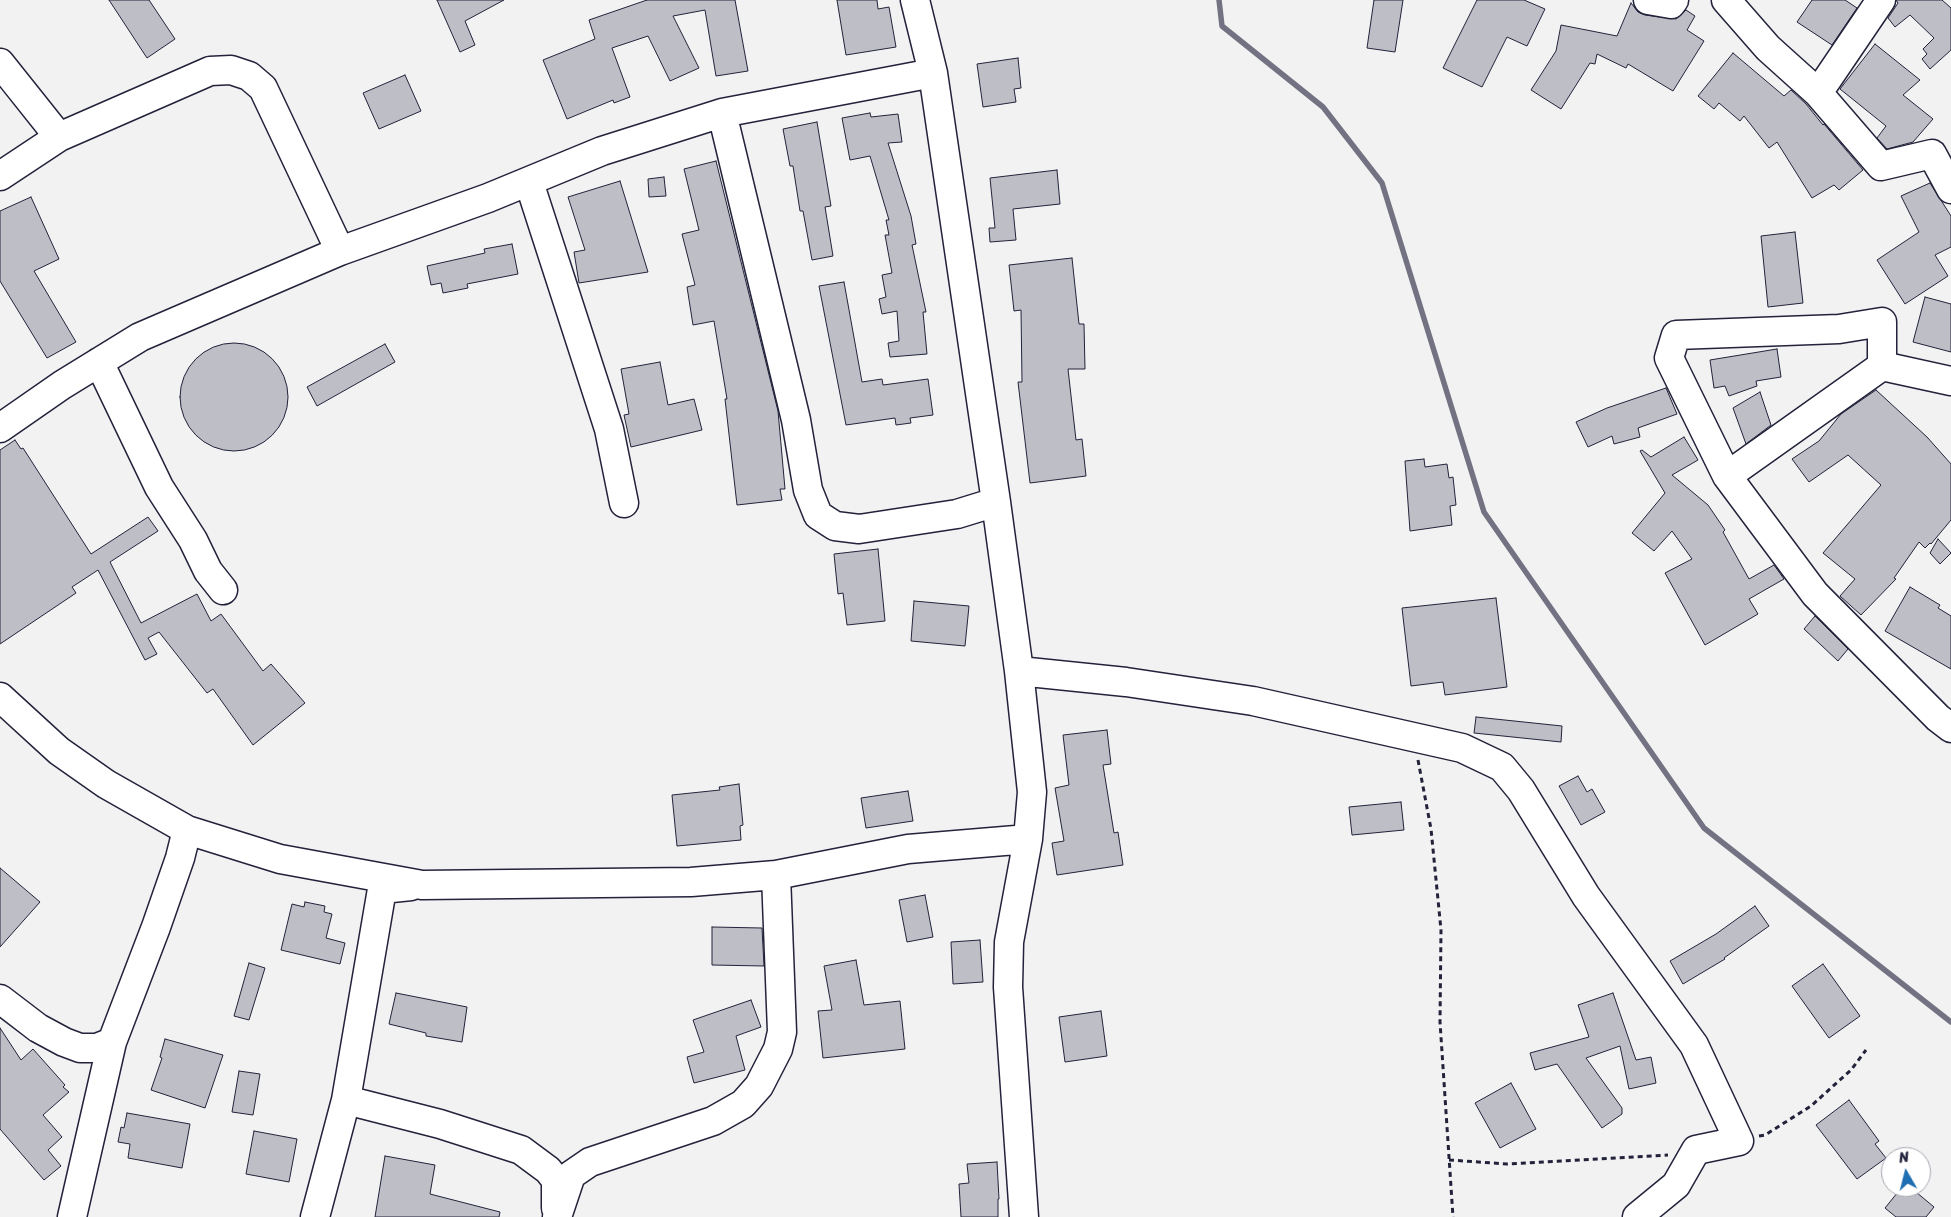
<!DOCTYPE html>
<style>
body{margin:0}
#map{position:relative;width:1951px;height:1217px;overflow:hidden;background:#f2f2f3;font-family:Sriracha,sans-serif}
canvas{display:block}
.north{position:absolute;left:1881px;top:1147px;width:50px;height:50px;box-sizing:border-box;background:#fff;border:1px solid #a7a7b1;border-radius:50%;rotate:352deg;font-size:14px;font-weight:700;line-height:20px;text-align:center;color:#22223b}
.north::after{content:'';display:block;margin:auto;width:18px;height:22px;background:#1f6fb2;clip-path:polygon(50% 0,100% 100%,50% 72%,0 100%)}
</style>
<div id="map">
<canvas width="1951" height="1217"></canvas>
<div class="north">N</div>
</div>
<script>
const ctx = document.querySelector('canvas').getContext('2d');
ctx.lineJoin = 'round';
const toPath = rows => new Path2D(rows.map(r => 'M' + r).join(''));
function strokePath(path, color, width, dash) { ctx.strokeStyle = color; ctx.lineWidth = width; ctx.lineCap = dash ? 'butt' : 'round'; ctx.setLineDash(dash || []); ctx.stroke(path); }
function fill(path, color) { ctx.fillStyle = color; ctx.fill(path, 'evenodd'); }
strokePath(toPath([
 [1219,0,1222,26,1323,107,1382,183,1484,512,1704,828,1951,1022]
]), '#727282', 5.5);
const building = toPath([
 [109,0,149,0,175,39,147,58,109,0],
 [437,0,504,0,465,21,475,45,460,52,437,0],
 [647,0,735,0,748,71,716,76,705,10,673,16,699,68,670,81,648,36,612,48,630,97,614,103,613,100,567,119,543,60,595,39,589,20,647,0],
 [837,0,877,0,878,9,889,7,896,47,846,55,837,0],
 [1374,0,1403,0,1395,52,1367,48,1374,0],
 [1477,0,1524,0,1545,9,1527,46,1507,37,1482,87,1443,68,1477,0],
 [1812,0,1845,0,1857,8,1832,45,1797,22,1812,0],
 [1896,0,1942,0,1951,8,1951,50,1930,69,1922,59,1927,54,1923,49,1934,38,1910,15,1895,27,1888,18,1898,3,1896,0],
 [1631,3,1638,12,1645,15,1676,19,1686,10,1695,16,1687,30,1704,41,1673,91,1628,64,1626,68,1597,54,1595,64,1590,63,1561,109,1531,90,1556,51,1561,25,1617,36,1631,3],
 [1875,44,1920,80,1903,95,1933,119,1913,142,1887,149,1877,138,1886,126,1840,89,1875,44],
 [1733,53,1784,96,1791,90,1806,104,1823,125,1824,124,1863,170,1839,190,1834,185,1812,198,1777,142,1769,148,1744,116,1740,121,1719,103,1714,109,1698,96,1733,53],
 [1018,58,1021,88,1014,89,1016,102,983,107,977,64,1018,58],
 [405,75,421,111,379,129,363,93,405,75],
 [870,113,871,117,898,114,902,142,888,143,911,216,916,244,912,245,926,312,923,312,927,354,890,357,888,343,899,341,897,311,882,314,879,299,886,297,882,275,892,273,885,235,889,235,886,220,889,220,870,156,850,160,842,118,870,113],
 [817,122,831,206,825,207,833,256,812,260,803,211,800,211,793,166,790,166,783,129,817,122],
 [716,161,778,411,785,489,780,489,782,500,737,505,725,399,727,399,714,321,693,325,687,287,695,285,682,234,699,230,684,169,716,161],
 [1057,170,1060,204,1013,209,1016,240,990,242,989,228,995,228,990,178,1057,170],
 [664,177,666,196,649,197,648,179,664,177],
 [620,181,648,272,579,283,574,252,585,250,568,197,620,181],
 [1930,183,1951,216,1951,247,1935,255,1948,276,1905,304,1877,260,1919,232,1901,196,1930,183],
 [31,197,59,259,34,271,76,342,47,358,0,281,0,211,31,197],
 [1795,232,1803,303,1768,307,1761,236,1795,232],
 [512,244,518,274,467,284,468,288,443,293,441,283,431,285,427,266,485,253,484,249,512,244],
 [1072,258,1079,324,1084,324,1085,369,1068,369,1076,440,1082,439,1086,476,1030,483,1018,382,1022,382,1021,310,1014,311,1009,265,1072,258],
 [844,282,862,382,882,379,883,385,928,379,933,415,910,418,911,423,896,425,895,418,846,425,819,286,844,282],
 [1925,297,1951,304,1951,352,1913,342,1925,297],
 '180 397a54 54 0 1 1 108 0a54 54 0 1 1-108 0Z',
 [385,344,395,362,317,406,307,387,385,344],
 [1777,349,1781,377,1756,381,1757,386,1729,396,1725,386,1714,388,1710,360,1777,349],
 [660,362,668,405,694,399,702,430,631,447,624,415,629,414,621,369,660,362],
 [1666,388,1677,414,1638,428,1640,437,1614,444,1612,436,1588,447,1576,422,1607,408,1666,388],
 [1876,390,1927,437,1951,464,1951,520,1931,544,1930,543,1925,548,1919,542,1894,578,1896,579,1861,615,1840,596,1855,579,1823,553,1881,485,1848,455,1809,482,1792,459,1819,441,1841,414,1876,390],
 [1760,392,1771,425,1746,444,1733,408,1760,392],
 [1684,437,1698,460,1672,475,1708,505,1725,530,1723,532,1749,579,1774,565,1784,579,1749,599,1758,614,1705,645,1665,573,1692,559,1672,531,1654,551,1632,533,1665,493,1640,451,1642,450,1651,457,1684,437],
 [15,440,21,449,23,448,91,554,148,517,158,531,110,562,141,623,197,594,211,621,221,614,263,671,271,664,305,703,253,745,213,689,207,693,159,632,148,638,157,654,145,660,98,570,72,587,76,593,0,644,0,450,15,440],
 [1424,459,1425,467,1447,464,1449,478,1453,477,1456,505,1450,506,1452,525,1410,531,1405,461,1424,459],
 [1938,539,1951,553,1940,564,1930,553,1938,539],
 [878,549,885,621,847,625,843,593,838,594,834,554,878,549],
 [1910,587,1940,605,1938,608,1951,616,1951,669,1885,631,1910,587],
 [1496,598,1507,687,1445,695,1443,682,1411,686,1402,608,1496,598],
 [914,601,969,606,965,646,911,641,914,601],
 [1815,616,1848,649,1838,661,1804,629,1815,616],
 [1476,717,1562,726,1561,742,1474,733,1476,717],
 [1107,730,1111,764,1103,765,1114,833,1118,832,1123,865,1057,875,1052,843,1064,841,1055,788,1069,785,1063,735,1107,730],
 [1578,776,1587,792,1592,789,1605,812,1581,825,1559,786,1578,776],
 [739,784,743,825,740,826,741,840,677,846,672,795,720,790,719,787,739,784],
 [908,791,913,821,866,828,861,798,908,791],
 [1401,802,1404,830,1352,835,1349,807,1401,802],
 [0,868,40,902,0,947,0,868],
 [925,895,933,937,907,942,899,900,925,895],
 [305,902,325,906,324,912,332,914,326,938,345,943,340,964,281,950,292,904,304,907,305,902],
 [1755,906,1769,926,1724,958,1725,959,1683,984,1670,961,1716,934,1755,906],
 [712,927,762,928,764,966,712,965,712,927],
 [980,940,983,982,953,984,951,942,980,940],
 [856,960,864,1005,900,1001,905,1049,823,1058,818,1011,832,1010,824,966,856,960],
 [249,963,265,968,249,1020,234,1016,249,963],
 [1823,964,1860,1016,1829,1038,1792,986,1823,964],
 [396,993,467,1007,462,1042,426,1036,426,1033,389,1024,396,993],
 [1613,993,1636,1060,1651,1057,1656,1083,1629,1089,1620,1046,1586,1058,1622,1108,1622,1114,1602,1128,1557,1064,1535,1070,1530,1053,1589,1037,1578,1005,1613,993],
 [751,1000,761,1027,736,1036,745,1070,694,1083,687,1057,704,1052,693,1020,751,1000],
 [1101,1011,1107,1056,1065,1062,1059,1017,1101,1011],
 [0,1028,21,1060,33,1049,65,1085,63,1087,69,1092,43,1115,62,1137,48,1150,61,1166,44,1180,0,1129,0,1028],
 [165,1039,223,1055,205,1108,151,1090,162,1058,160,1057,165,1039],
 [239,1071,260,1074,253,1115,232,1112,239,1071],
 [1511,1083,1536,1129,1500,1148,1475,1103,1511,1083],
 [1849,1100,1879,1141,1875,1144,1886,1158,1857,1179,1816,1125,1849,1100],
 [127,1113,190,1124,182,1168,128,1158,130,1144,118,1142,121,1127,124,1128,127,1113],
 [254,1131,297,1139,289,1182,246,1174,254,1131],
 [385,1156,435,1165,430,1194,500,1212,499,1217,375,1217,385,1156],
 [997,1162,999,1199,998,1199,998,1217,961,1217,959,1184,969,1183,967,1164,997,1162],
 [1902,1187,1910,1187,1934,1207,1926,1217,1896,1217,1885,1208,1902,1187]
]);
fill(building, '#bebec6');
strokePath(building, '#22223b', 1);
const minor = toPath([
 [915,0,933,73,996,502,1019,671,1032,792,1028,839,1009,942,1008,987,1024,1217],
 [1648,0,1671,4,1674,0],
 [1726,0,1768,48,1818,93,1881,166,1932,154,1951,189],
 [0,63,59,137],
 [1818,93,1881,0],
 [722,113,796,420,808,490,818,515,835,526,859,529,957,514,996,502],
 [0,176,59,137,210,71,231,70,249,76,263,88,340,251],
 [529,182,609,429,624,503],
 [99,362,159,487,193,540,208,571,223,590],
 [1882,366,1882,322,1839,329,1676,335,1669,358,1727,476,1815,594,1938,718,1951,728],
 [0,428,62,385,140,337,340,251,488,198,602,151,722,113,933,73],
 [1727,476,1882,366,1951,381],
 [1019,671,1126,682,1253,701,1462,748,1502,767,1521,790,1586,896,1694,1045,1739,1141,1696,1150,1676,1185,1637,1217],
 [0,697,59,751,106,784,187,830,280,859,422,885,691,882,776,875,908,849,1028,839],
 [0,999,38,1028,64,1042,80,1048,97,1048,112,1042],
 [346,1100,440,1124,521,1150,548,1170,556,1180,556,1208],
 [72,1217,112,1042,156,927,180,858,187,830],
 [315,1217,346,1100,382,889,411,886],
 [557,1217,571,1175,590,1162,713,1121,743,1104,759,1086,778,1049,782,1032,776,875]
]);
strokePath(minor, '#22223b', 31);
strokePath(toPath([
 [1418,760,1431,829,1441,930,1440,1022,1453,1217],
 [1759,1136,1765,1135,1811,1106,1851,1070,1866,1050],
 [1449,1160,1507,1164,1668,1155]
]), '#22223b', 3, [5, 4]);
strokePath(minor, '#fff', 28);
</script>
